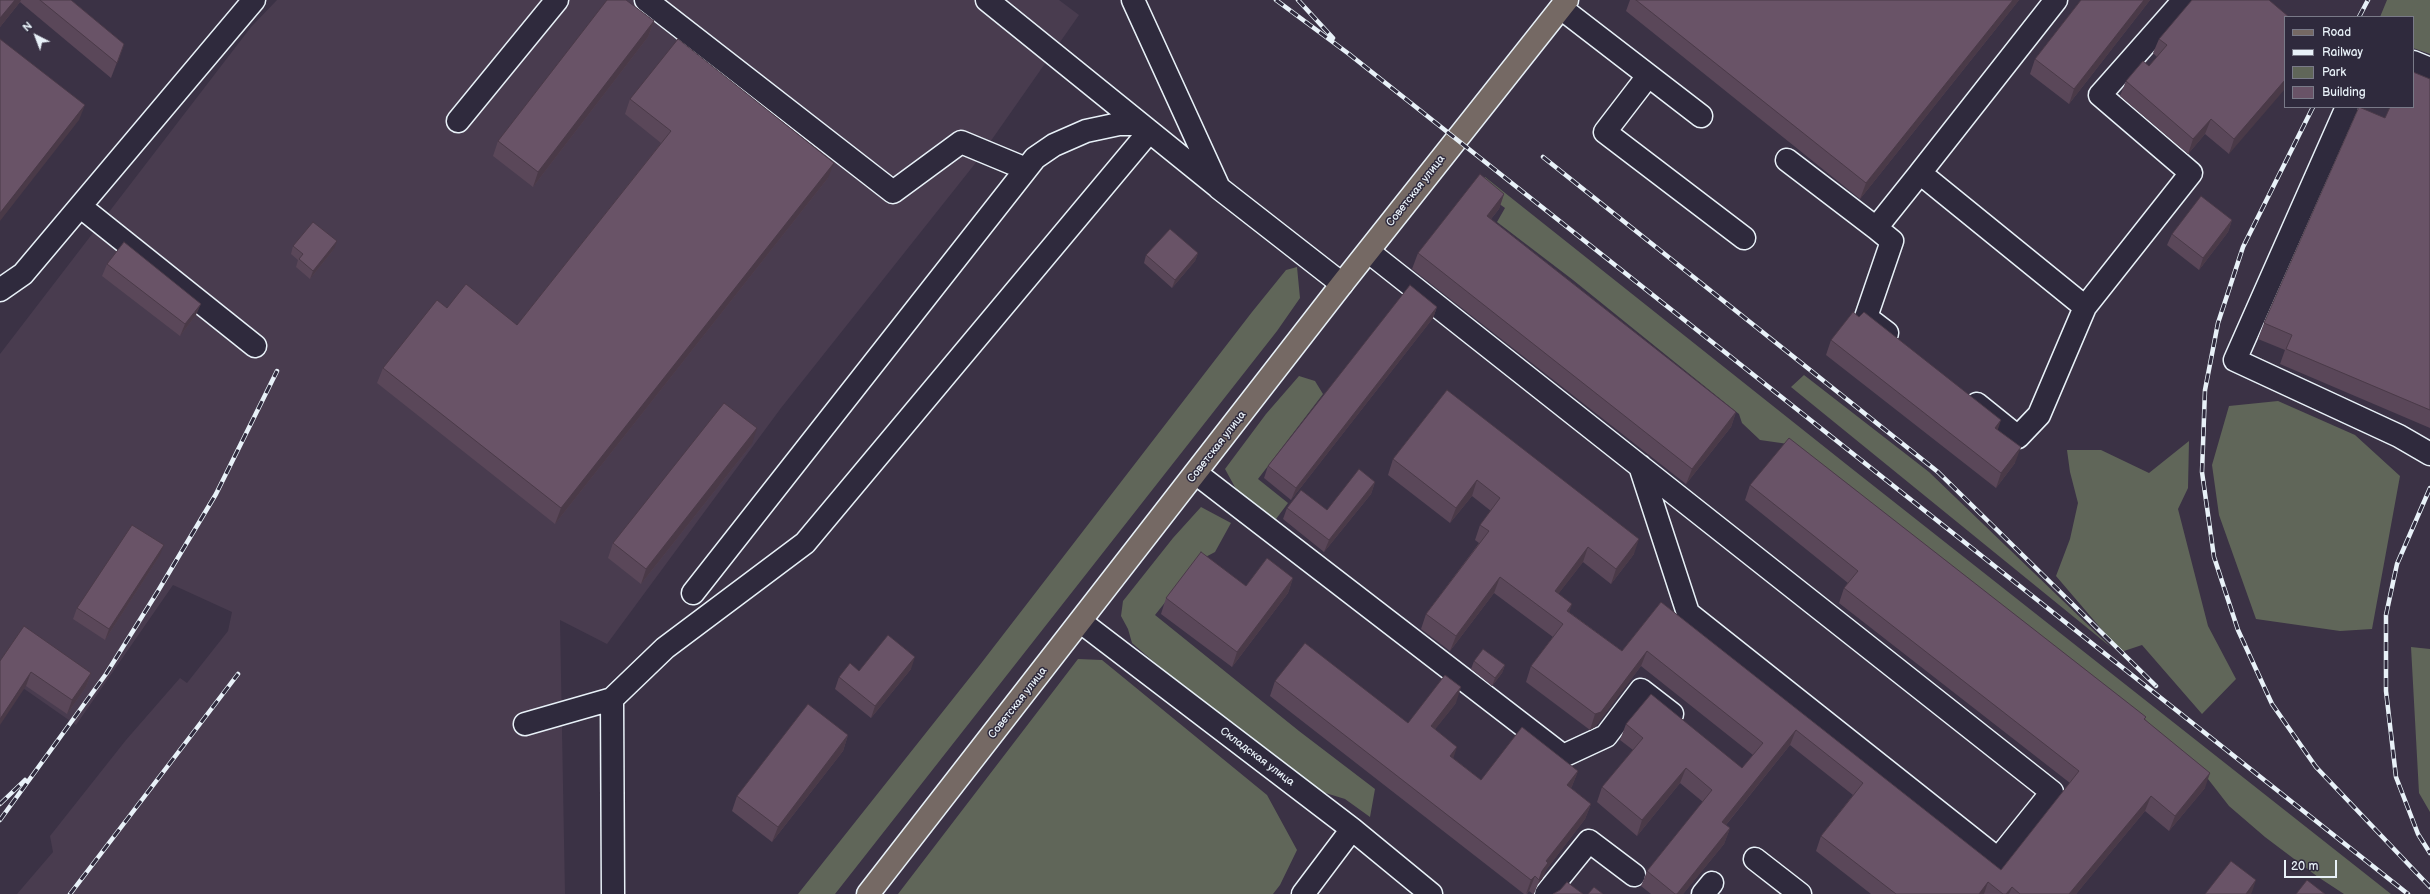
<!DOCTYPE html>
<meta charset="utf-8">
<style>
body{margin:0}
#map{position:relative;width:2430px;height:894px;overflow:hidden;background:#3b3245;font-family:"Balsamiq Sans",sans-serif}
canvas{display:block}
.legend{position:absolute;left:2284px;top:16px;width:130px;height:92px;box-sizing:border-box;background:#2f2a3d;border:1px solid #797a88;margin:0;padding:5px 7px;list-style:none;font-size:12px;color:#e8f1f8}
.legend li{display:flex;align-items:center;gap:8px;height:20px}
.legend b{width:20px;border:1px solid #797a88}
.north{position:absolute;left:16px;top:16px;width:40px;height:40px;-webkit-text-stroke:3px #2f2a3d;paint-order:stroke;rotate:318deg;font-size:11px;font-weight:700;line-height:16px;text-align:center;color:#e8f1f8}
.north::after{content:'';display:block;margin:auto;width:14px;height:18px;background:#e8f1f8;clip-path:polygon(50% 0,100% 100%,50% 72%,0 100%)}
.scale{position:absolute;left:2284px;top:860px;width:53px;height:18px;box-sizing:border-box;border:2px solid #e8f1f8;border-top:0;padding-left:5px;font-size:12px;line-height:14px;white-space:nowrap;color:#e8f1f8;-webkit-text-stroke:3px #2f2a3d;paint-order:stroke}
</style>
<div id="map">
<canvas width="2430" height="894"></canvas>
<ul class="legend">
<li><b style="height:5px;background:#756964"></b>Road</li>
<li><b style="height:5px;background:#e8f1f8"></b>Railway</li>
<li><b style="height:11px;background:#606659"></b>Park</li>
<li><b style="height:11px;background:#695367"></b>Building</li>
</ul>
<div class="north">N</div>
<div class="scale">20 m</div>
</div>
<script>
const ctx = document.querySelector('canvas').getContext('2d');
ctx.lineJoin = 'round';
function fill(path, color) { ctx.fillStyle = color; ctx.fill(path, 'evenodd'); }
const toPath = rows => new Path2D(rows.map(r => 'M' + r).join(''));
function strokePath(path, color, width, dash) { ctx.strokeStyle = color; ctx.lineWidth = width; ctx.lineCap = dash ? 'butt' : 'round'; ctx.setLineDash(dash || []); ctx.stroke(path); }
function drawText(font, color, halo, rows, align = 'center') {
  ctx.font = font + ' "Balsamiq Sans",sans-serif'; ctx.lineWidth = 3; ctx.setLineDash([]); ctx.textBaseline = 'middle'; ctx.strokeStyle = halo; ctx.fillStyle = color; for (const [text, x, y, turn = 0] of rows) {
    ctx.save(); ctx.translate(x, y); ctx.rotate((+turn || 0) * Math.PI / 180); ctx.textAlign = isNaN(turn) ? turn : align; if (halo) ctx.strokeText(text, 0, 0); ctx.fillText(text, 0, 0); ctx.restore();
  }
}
fill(toPath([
 [277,0,1059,0,1079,15,974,165,781,408,607,644,560,620,565,894,17,894,53,852,50,836,126,740,180,678,187,683,228,631,232,612,173,585,76,725,0,672,0,354,251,27]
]), '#493c4f');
fill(toPath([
 [2387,0,2430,0,2430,54,2413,48,2413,17,2380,17],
 [1485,177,1851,468,2391,894,2344,894,2318,877,2265,837,2229,806,2194,761,1795,445,1760,440,1742,423,1739,414,1573,280,1497,222,1505,208,1476,187],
 [1297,267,1300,298,1277,331,835,894,798,894,979,666,1252,312,1286,270],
 [1804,375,1929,472,2112,648,1791,387],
 [1299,376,1315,381,1323,394,1258,479,1288,503,1276,519,1283,529,1242,500,1225,469,1266,414],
 [2278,401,2355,435,2400,476,2372,629,2340,631,2256,619,2219,515,2212,465,2229,406],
 [2189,441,2188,488,2178,509,2208,626,2236,679,2202,714,2142,645,2121,652,2056,576,2070,539,2078,503,2070,472,2067,450,2101,450,2149,473],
 [1201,507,1231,523,1215,552,1198,561,1155,615,1299,731,1375,789,1370,817,1345,799,1319,791,1211,711,1132,643,1128,629,1121,616,1123,601,1173,538],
 [2411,647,2430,649,2430,812,2419,793],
 [1078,659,1102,660,1267,795,1297,850,1280,885,1273,894,898,894]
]), '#606659');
const minor = toPath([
 [646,0,893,192,961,142,1026,169],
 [987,0,1217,186],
 [1133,0,1219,188,1342,284],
 [2056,0,1920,173,2085,307],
 [1561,8,1701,116],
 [2413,62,2430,69],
 [1648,76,1605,132,1744,238],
 [2347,107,2235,360,2399,436,2430,454],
 [458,121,557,0],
 [1787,160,1876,228,1920,173],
 [81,207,255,346],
 [1876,228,1892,241,1866,317,1887,333],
 [1369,252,2052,792,1998,859,1688,613,1640,466],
 [0,290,23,274,254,0],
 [1977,404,2018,437,2039,415,2085,307,2191,173,2100,95,2184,0],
 [1197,474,1563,756,1606,736,1641,690,1672,714],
 [693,593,1035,158,1054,145,1086,131,1119,124,1137,124],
 [1081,622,1352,829,1431,894],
 [612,699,613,894],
 [525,724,612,699,665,648,805,543,1148,133],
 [1755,859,1800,894],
 [1303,894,1352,829],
 [1546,894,1589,841,1634,875],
 [1703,894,1712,883]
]);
const major = toPath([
 [868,894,1342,284,1567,0]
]);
strokePath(minor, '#e8f1f8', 25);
strokePath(major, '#e8f1f8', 25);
strokePath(minor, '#2f2a3d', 22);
strokePath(major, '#756964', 22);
const rail = toPath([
 [1276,0,1349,54,2408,894],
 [1298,0,1333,38],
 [2359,17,2368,0],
 [2313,107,2243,247,2218,323,2205,390,2202,472,2214,557,2238,630,2272,704,2316,767,2430,887],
 [1543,157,1938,472,2156,686],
 [2430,488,2397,564,2386,615,2386,691,2396,777,2418,834,2430,853],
 [0,804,25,780],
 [0,820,106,674,158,591,216,494,277,371],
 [70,894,238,674]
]);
strokePath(rail, '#e8f1f8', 4.5);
strokePath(rail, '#2f2a3d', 3, [9]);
fill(toPath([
 [0,0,71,0,124,44,111,78,20,2,0,27],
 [1630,0,2019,0,1860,199,1626,11],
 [2081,0,2150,0,2069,104,2030,74,2035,59],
 [2289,17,2229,154,2205,134,2188,154,2120,96,2126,81,2149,66,2157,57,2153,53,2159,39],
 [654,21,648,37,533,187,493,156,498,141],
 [2430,79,2430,428,2280,364,2285,350,2258,339,2264,323],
 [630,99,828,178,555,524,377,383,383,368,447,308,517,325,661,143,625,114],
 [1504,194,1499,209,1491,219,1736,412,1731,427,1686,484,1412,269,1418,253],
 [2232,220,2228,232,2199,270,2167,245,2172,234],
 [293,246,334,249,310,279,296,267,298,260,291,254],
 [1198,253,1195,261,1172,288,1144,263,1146,255],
 [107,264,196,315,180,336,102,276],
 [1437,307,1433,318,1291,500,1264,478,1268,466],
 [1859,317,1998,430,2015,463,1996,488,1826,355,1831,340],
 [1447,390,1634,554,1611,584,1583,562,1558,594,1569,612,1622,651,1661,602,2001,870,2070,783,1839,603,1844,588,1848,583,1745,500,1750,485,2146,717,2145,719,2205,788,2169,831,2145,811,2076,894,1871,894,1816,851,1821,836,1853,795,1790,745,1726,825,1730,828,1724,844,1683,894,1651,894,1641,886,1647,871,1703,802,1680,783,1637,836,1597,802,1602,787,1633,750,1620,740,1626,724,1742,768,1753,755,1641,666,1595,727,1590,730,1526,682,1531,666,1553,637,1494,593,1450,651,1421,629,1426,614,1479,543,1475,540,1480,525,1491,511,1472,496,1450,523,1388,475,1393,459],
 [752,444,641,584,608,558,613,543],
 [1375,482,1371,494,1324,552,1283,519,1287,508,1327,510],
 [159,557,105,640,73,619,77,608],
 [1293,578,1288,593,1232,667,1161,614,1166,598],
 [0,661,91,673,86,687,67,714,26,686],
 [1474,661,1505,665,1502,673,1492,686,1471,669],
 [911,669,871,718,835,689,839,677,859,671],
 [1275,681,1408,723,1456,703,1435,729,1453,758,1481,780,1578,771,1572,786,1571,788,1591,804,1585,819,1546,870,1542,879,1538,884,1534,894,1533,894,1529,891,1527,894,1524,894,1270,696],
 [848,735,843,751,772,842,732,811,737,796]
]), '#5a4759');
fill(toPath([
 [15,0,21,0,20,2,0,27,0,18],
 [2013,0,2019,0,1860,199,1866,183],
 [2144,0,2150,0,2069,104,2074,89],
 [654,21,648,37,533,187,538,172],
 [124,44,119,59,111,78,117,63],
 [2285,80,2285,89,2229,154,2234,139],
 [85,105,79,120,0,221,0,213],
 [2211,119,2205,134,2188,154,2193,139],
 [834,163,828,178,555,524,561,508],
 [1504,194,1499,209,1481,231,1487,216],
 [2232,220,2228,232,2199,270,2203,258],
 [337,241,334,249,310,279,313,271],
 [1198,253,1195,261,1172,288,1175,280],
 [201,304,196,315,180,336,185,324],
 [1437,307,1433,318,1291,500,1296,488],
 [1736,412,1731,427,1686,484,1692,469],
 [2001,420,1996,435,1995,428],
 [757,428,752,444,641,584,646,569],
 [2021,447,2015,463,1996,488,2001,473],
 [1477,480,1472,496,1450,523,1456,508],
 [1375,482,1371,494,1324,552,1329,540],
 [1639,539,1634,554,1611,584,1616,569],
 [164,545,159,557,105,640,109,629],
 [1588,547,1583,562,1549,606,1555,591],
 [1500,577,1494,593,1450,651,1456,636],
 [1293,578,1288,593,1232,667,1237,652],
 [1572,604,1567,619,1567,611],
 [1647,651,1641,666,1595,727,1590,730,1595,714],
 [915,657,911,669,871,718,875,706],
 [1505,665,1502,673,1492,686,1495,678],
 [31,672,26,686,0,725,0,719],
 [91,673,86,687,67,714,72,700],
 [1461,687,1456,703,1425,742,1431,726],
 [1796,730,1790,745,1716,837,1722,822],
 [848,735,843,751,772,842,778,827],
 [1457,747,1452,762,1450,756],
 [1686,768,1680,783,1637,836,1642,820],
 [1578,771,1572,786,1561,801,1567,785],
 [2210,773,2205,788,2169,831,2175,816],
 [2151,796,2145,811,2076,894,2069,894],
 [1591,804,1585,819,1546,870,1542,879,1538,884,1542,871,1546,861],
 [1730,828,1724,844,1683,894,1677,894],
 [1535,876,1529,891,1526,894,1531,880],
 [2256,880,2252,892,2251,894,2246,894],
 [1988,882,1984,894,1979,894],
 [2012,887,2009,894,2006,894]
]), '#4a3a48');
const building = toPath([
 [0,0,15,0,0,18,0,0],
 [40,0,71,0,124,44,117,63,40,0],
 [607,0,626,0,654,21,538,172,498,141,607,0],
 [1636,0,2013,0,1866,183,1636,0],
 [2081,0,2144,0,2074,89,2035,59,2081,0],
 [2192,0,2269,0,2289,17,2285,17,2285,80,2234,139,2211,119,2193,139,2126,81,2143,61,2149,66,2167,45,2159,39,2192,0],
 [0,39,85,105,0,213,0,39],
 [678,39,834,163,561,508,383,368,437,300,447,308,466,284,517,325,671,131,630,99,678,39],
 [2413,72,2430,79,2430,410,2286,349,2292,335,2264,323,2359,107,2385,118,2390,107,2413,107,2413,72],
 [1480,174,1504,194,1487,216,1736,412,1692,469,1418,253,1480,174],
 [2201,196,2232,220,2203,258,2172,234,2201,196],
 [313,222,337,241,313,271,299,259,303,254,293,246,313,222],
 [1170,229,1198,253,1175,280,1146,255,1170,229],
 [124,242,201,304,185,324,107,264,124,242],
 [1410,285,1437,307,1296,488,1268,466,1410,285],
 [1853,312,1859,317,1864,312,2001,420,1995,428,2021,447,2001,473,1831,340,1853,312],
 [1447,390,1639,539,1616,569,1588,547,1555,591,1572,604,1567,611,1622,651,1661,602,2001,870,2079,771,1844,588,1858,571,1750,485,1789,438,2146,717,2144,719,2210,773,2175,816,2151,796,2069,894,2020,894,2012,887,2006,894,2003,894,1988,882,1979,894,1896,894,1821,836,1863,783,1796,730,1722,822,1730,828,1677,894,1675,894,1647,871,1712,790,1686,768,1642,820,1602,787,1643,738,1626,724,1651,694,1742,768,1763,743,1647,651,1601,712,1595,714,1531,666,1563,624,1500,577,1456,636,1426,614,1489,531,1480,525,1500,498,1477,480,1456,508,1393,459,1447,390],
 [724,403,757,428,646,569,613,543,724,403],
 [1359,469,1375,482,1329,540,1287,508,1301,490,1327,510,1359,469],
 [132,525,164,545,109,629,77,608,132,525],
 [1201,552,1246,586,1267,558,1293,578,1237,652,1166,598,1201,552],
 [24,626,91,673,72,700,31,672,0,719,0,661,24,626],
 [888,635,915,657,875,706,839,677,850,663,859,671,888,635],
 [1305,643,1408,723,1445,675,1461,687,1431,726,1457,747,1450,756,1481,780,1522,727,1578,771,1567,785,1591,804,1546,861,1548,863,1542,871,1539,880,1535,876,1531,880,1275,681,1305,643],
 [1483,649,1505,665,1495,678,1474,661,1483,649],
 [808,704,848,735,778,827,737,796,808,704],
 [2231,861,2256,880,2246,894,2205,894,2231,861],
 [2307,880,2325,894,2296,894,2307,880],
 [1567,882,1583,894,1553,894,1560,890,1567,882],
 [1594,887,1603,894,1588,894,1594,887]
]);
fill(building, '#695367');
strokePath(building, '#4a3a48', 1);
drawText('11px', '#e8f1f8', '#2f2a3d', [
 ["Советская улица",1416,191,-52],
 ["Советская улица",1217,447,-52],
 ["Советская улица",1018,703,-52],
 ["Складская улица",1257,757,37]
]);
</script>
